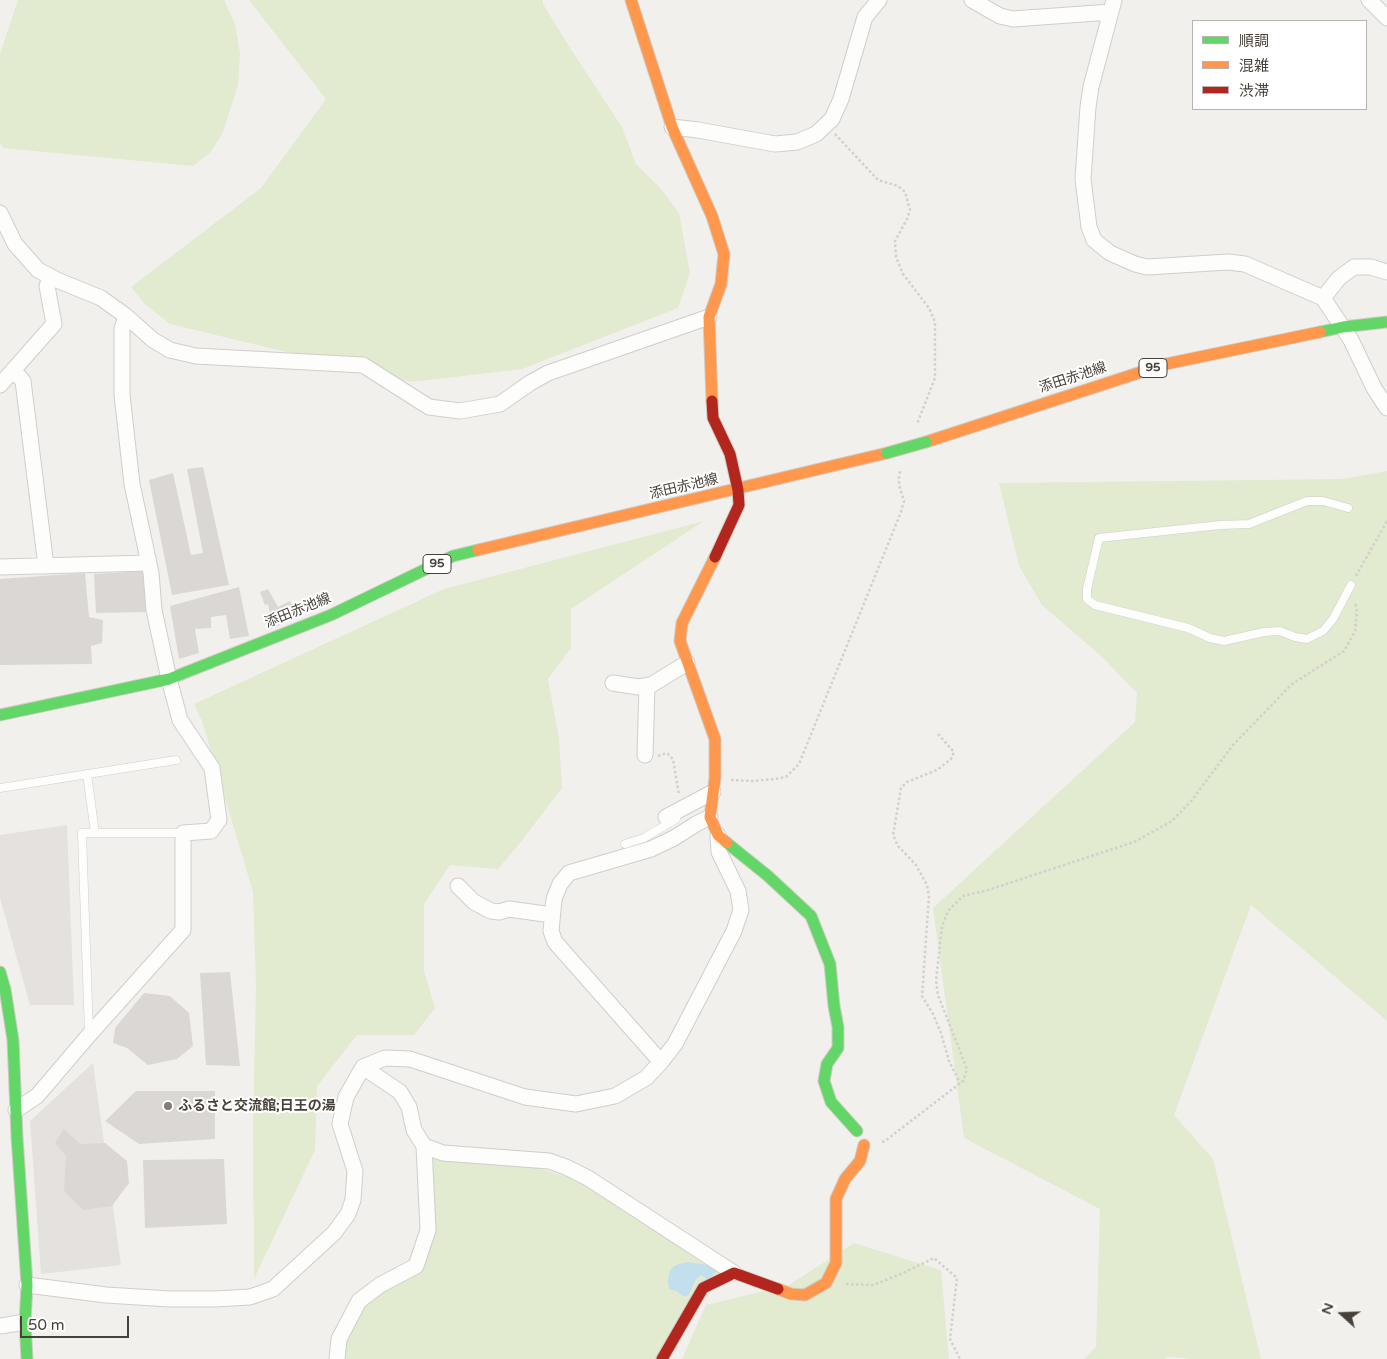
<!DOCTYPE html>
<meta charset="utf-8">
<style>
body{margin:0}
#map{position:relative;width:1387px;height:1359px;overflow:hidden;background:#f2f0ed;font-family:"Varela Round","Noto Sans JP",sans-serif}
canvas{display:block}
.legend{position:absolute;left:1192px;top:20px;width:175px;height:90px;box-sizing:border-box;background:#fff;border:1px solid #b6b3b0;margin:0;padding:6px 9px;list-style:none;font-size:15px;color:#484139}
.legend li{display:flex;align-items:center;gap:10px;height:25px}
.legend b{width:25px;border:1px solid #b6b3b0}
.north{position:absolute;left:1317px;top:1289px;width:50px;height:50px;-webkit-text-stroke:4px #fff;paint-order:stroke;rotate:290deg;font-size:14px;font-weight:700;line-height:20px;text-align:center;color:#484139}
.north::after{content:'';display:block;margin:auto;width:18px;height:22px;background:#484139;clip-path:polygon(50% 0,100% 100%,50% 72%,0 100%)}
.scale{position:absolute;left:20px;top:1316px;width:109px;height:22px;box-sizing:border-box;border:2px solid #484139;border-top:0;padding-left:6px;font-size:15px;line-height:18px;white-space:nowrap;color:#484139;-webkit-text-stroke:4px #fff;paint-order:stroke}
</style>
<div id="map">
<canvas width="1387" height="1359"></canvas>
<ul class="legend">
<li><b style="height:6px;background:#63d668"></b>順調</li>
<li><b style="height:6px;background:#ff974d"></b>混雑</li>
<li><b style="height:6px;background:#b3261e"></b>渋滞</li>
</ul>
<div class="north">N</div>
<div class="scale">50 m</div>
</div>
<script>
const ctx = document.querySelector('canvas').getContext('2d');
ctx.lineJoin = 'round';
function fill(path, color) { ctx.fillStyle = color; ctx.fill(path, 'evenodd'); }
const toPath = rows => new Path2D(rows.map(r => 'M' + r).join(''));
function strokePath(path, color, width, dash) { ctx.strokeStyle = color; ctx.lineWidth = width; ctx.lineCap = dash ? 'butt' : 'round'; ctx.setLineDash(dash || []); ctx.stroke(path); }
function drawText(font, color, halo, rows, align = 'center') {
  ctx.font = font + ' "Varela Round","Noto Sans JP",sans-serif'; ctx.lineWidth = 4; ctx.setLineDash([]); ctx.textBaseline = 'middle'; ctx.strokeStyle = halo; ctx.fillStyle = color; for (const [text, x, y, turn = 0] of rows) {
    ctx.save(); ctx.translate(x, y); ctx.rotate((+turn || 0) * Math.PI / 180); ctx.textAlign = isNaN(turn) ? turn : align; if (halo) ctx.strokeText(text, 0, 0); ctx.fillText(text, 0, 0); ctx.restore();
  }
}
fill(toPath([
 [18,0,224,0,235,24,240,53,238,85,223,132,211,152,193,166,3,148,0,143,0,54],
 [249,0,543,0,543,4,570,48,622,127,636,164,661,189,679,213,690,273,678,308,522,369,412,382,170,324,146,305,131,287,261,188,326,99],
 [1387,471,1387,1021,1251,905,1174,1115,1213,1159,1261,1359,1195,1359,1167,1357,1164,1359,1084,1359,1096,1347,1100,1209,964,1138,933,908,1135,722,1137,693,1102,657,1042,605,1019,566,999,483,1343,479],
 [704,521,571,609,571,648,548,679,559,738,562,788,516,848,498,869,450,865,424,904,424,971,435,1008,414,1035,357,1035,317,1086,315,1150,254,1279,253,1123,256,987,253,892,202,721,194,704,444,589],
 [432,1158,496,1165,525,1165,581,1180,722,1268,662,1359,337,1359,359,1301,416,1266],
 [854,1243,941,1270,949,1359,682,1359,706,1305,789,1285]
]), '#e2eacf');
fill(toPath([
 [67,825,74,1005,30,1005,0,898,0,835],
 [93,1063,121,1265,41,1274,30,1121]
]), '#e4e1de');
fill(toPath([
 [688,1262,715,1266,719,1270,707,1279,701,1275,696,1279,688,1296,683,1296,676,1291,669,1289,668,1280,670,1270,676,1265]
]), '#c1dfec');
fill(toPath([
 [203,467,229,585,172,595,149,480,173,473,191,555,203,553,187,469],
 [144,571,146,612,96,613,94,574],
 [85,573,89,617,103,620,102,643,91,646,92,664,0,665,0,579],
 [239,587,249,636,230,639,226,615,211,617,211,628,195,629,199,653,179,659,170,606],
 [268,589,278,607,290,601,299,616,269,630,263,618,270,613,268,604,265,605,260,592],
 [230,972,240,1066,206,1065,200,973],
 [144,993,170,996,189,1013,193,1046,177,1059,148,1065,127,1048,113,1043,115,1028],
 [136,1091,215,1091,215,1139,139,1144,105,1121],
 [64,1129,80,1144,105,1143,127,1161,129,1183,112,1206,83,1210,64,1191,66,1156,55,1143],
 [224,1159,227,1224,145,1228,143,1160]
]), '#dad7d4');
const lane = toPath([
 [1348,508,1323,501,1307,501,1249,524,1220,525,1099,538,1087,589,1087,599,1095,605,1188,628,1210,638,1224,641,1264,632,1280,631,1295,637,1307,639,1323,631,1333,619,1351,585],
 [87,774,95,833],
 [0,788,176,760],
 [625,844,644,838,676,819],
 [89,1033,82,833,183,833]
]);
const street = toPath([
 [972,0,1000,16,1013,19,1111,12],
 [1114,0,1091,87,1088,107,1083,179,1089,227,1094,240,1110,253,1135,264,1147,267,1228,262,1245,264,1323,298,1351,340,1374,388,1387,408],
 [1369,0,1387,18],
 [672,127,698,130,775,144,797,142,816,134,832,119,841,99,865,17,879,0],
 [0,213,15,244,38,270,57,280,101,298,126,316,153,340,170,350,196,356,363,365,429,407,460,411,500,404,530,383,548,373,709,317],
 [1323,298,1339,278,1354,267,1371,267,1387,272],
 [13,370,23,381,46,566],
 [0,385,54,324,47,286,50,277],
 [0,567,149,563],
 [613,683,638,687,651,685,687,663],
 [645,755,647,686],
 [666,817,713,792],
 [458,886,474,902,491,911,499,912,509,909,552,915],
 [661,1062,555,942,551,931,554,899,560,884,569,873,651,849,674,838,696,824,710,817],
 [16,1110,37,1096,89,1035,183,930,183,833,211,831,219,820,212,768,180,720,169,679,154,610,151,573,132,484,122,395,122,329,126,316],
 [424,1146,443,1153,549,1161,566,1167,588,1178,734,1273],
 [27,1285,106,1295,170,1299,215,1299,250,1297,273,1289,334,1233,348,1214,353,1200,355,1171,340,1124,346,1097,363,1067,385,1058,410,1059,525,1097,576,1104,615,1096,646,1078,661,1062,675,1044,734,931,741,910,738,891,719,852,718,835],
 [0,1326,25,1322],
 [337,1359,339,1339,359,1301,380,1285,416,1266,428,1230,424,1146,414,1130,409,1107,400,1092,363,1067]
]);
const fast = toPath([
 [1320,332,1343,327,1387,322],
 [0,715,169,679,331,615,453,556,478,550],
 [727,843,768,876,811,916,830,964,834,1006,838,1027,838,1048,827,1064,824,1081,831,1102,857,1131],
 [0,972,5,989,13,1040,17,1137,27,1285,25,1322,27,1359]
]);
const slow = toPath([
 [631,0,672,127,712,216,724,254,721,284,709,317,712,401],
 [926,442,1166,364,1320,332],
 [478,550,887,453],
 [715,557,682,623,680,641,715,739,715,778,710,817,718,835,727,843],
 [778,1289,791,1294,805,1295,826,1283,836,1263,836,1199,845,1179,860,1161,864,1145]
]);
const jam = toPath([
 [712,401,713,418,730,454,738,490,739,505,715,557],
 [662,1359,703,1288,734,1273,778,1289]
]);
strokePath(lane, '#d0cecb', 9);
strokePath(street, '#d0cecb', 17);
strokePath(fast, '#d0ccc4', 13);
strokePath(slow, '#d0ccc4', 13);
strokePath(jam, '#d0ccc4', 13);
strokePath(toPath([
 [835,134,878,180,898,186,905,192,910,210,907,219,895,241,896,257,903,274,929,308,935,322,935,378,917,424],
 [1356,576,1387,521],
 [938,734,954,752,951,759,937,770,907,782,901,788,893,835,898,846,916,865,927,885,929,896,922,996,933,1014,941,1033,949,1061,960,1083],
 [658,756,667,753,673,759,679,795],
 [731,780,753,781,775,779,786,777,799,764,901,512,904,501,899,485,899,475,901,469],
 [882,1142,885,1141,963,1081,967,1069,938,995,936,981,942,926,948,911,963,896,985,891,1134,842,1172,821,1192,800,1233,745,1292,684,1344,651,1355,631,1357,612,1355,602],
 [846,1284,873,1285,901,1274,934,1258,957,1278,950,1339,960,1359]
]), '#d2d0cb', 2.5, [2.5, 2.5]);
strokePath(lane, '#fdfdfc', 8);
strokePath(street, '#fdfdfc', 15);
strokePath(fast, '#63d668', 11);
strokePath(slow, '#ff974d', 11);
strokePath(jam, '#b3261e', 11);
const fastBridge = toPath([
 [887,453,926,442]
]);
strokePath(fastBridge, '#d3cabc', 13, []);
strokePath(fastBridge, '#63d668', 11);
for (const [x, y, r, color] of [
 [168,1106,5,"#847e78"]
]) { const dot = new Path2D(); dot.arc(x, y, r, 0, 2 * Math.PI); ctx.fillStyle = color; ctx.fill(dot); strokePath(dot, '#fff', 2); }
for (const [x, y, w] of [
 [1153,368,28],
 [437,564,28]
]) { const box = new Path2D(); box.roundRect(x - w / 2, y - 9.5, w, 19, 4); ctx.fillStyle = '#fff'; ctx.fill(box); strokePath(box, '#484139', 1); }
drawText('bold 12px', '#484139', null, [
 ["95",1153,368],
 ["95",437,564]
]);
drawText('14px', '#484139', '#fff', [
 ["添田赤池線",1073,378,-18],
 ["添田赤池線",684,487,-13],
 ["添田赤池線",298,611,-22]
]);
drawText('bold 14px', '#484139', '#fff', [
 ["ふるさと交流館;日王の湯",178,1106]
], 'left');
</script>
